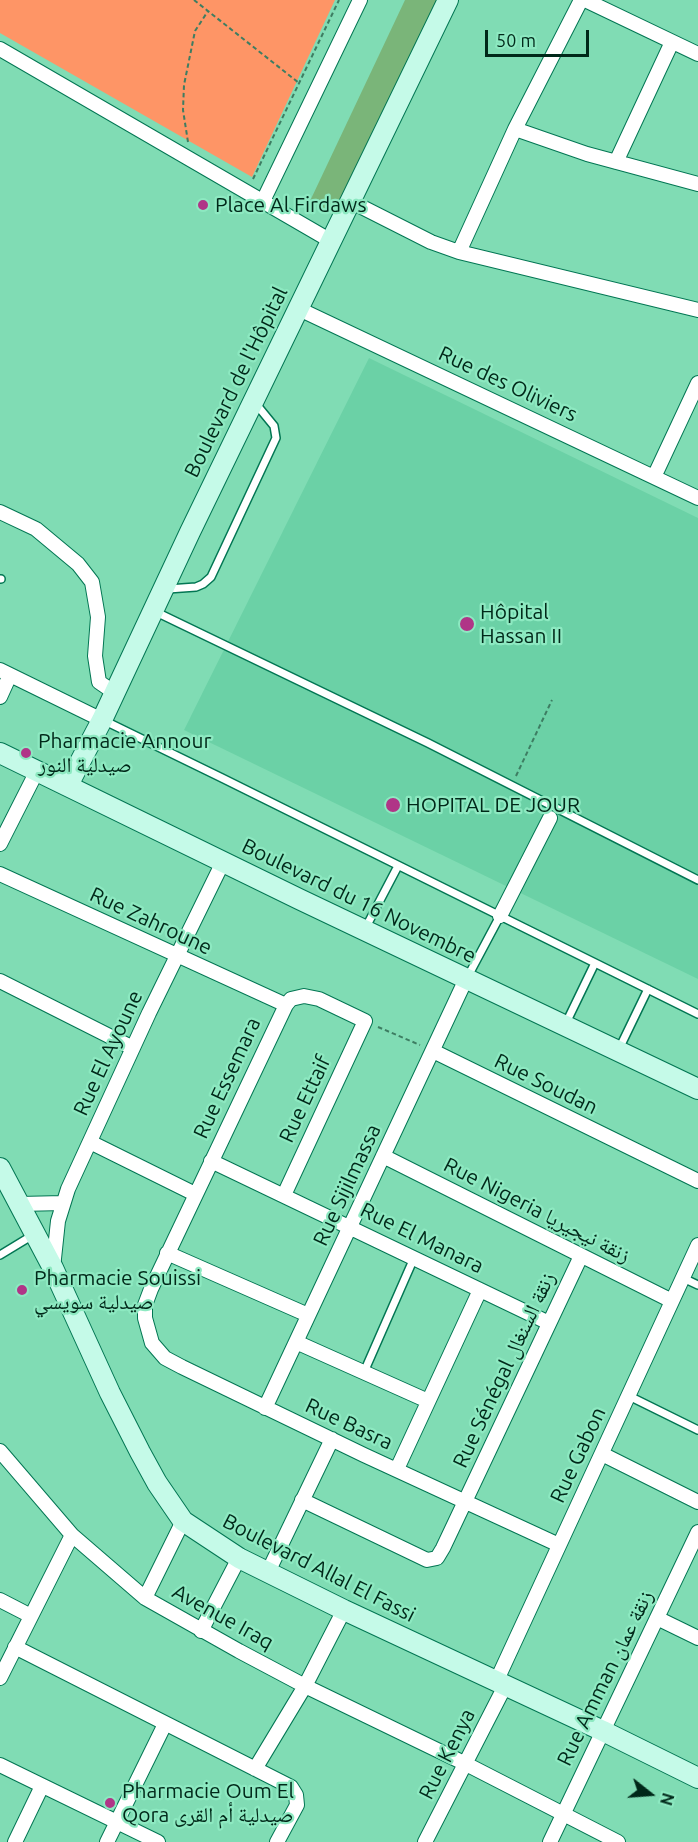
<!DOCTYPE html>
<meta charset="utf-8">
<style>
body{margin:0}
#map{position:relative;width:698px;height:1842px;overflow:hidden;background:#80dcb4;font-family:Ubuntu,sans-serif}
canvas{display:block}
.north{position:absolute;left:620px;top:1764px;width:60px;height:60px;-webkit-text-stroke:4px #8de9c1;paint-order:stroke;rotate:107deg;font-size:16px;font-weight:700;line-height:24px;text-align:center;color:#002819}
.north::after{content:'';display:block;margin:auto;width:21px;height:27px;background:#002819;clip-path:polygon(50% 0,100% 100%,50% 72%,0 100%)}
.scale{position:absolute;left:485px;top:30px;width:104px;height:27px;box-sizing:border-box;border:3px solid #002819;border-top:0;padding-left:8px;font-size:18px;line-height:21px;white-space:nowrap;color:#002819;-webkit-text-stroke:4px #8de9c1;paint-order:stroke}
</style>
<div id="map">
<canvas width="698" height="1842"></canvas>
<div class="north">N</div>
<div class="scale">50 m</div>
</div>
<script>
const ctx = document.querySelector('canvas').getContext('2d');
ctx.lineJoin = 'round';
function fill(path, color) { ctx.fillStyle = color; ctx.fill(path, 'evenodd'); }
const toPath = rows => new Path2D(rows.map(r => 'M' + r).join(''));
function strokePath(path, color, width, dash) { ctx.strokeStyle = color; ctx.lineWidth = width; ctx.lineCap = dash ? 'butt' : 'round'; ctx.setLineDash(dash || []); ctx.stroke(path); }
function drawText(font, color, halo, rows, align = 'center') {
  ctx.font = font + ' Ubuntu,"Noto Naskh Arabic",sans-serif'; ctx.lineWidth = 4.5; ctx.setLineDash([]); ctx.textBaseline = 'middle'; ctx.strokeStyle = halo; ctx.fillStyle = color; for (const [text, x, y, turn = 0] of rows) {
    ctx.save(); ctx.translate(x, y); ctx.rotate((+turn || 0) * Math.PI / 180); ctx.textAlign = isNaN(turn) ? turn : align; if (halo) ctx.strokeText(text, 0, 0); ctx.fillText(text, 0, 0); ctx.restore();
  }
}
fill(toPath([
 [369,358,698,518,698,979,184,730]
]), '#6bd1a6');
fill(toPath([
 [0,0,335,0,252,177,0,33]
]), '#fe9566');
fill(toPath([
 [405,0,442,0,340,216,310,201]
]), '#7ab579');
const lane = toPath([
 [0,579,1,579],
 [168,589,196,587,203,584,211,577,276,438,274,426,256,404],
 [156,612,428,743,698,880],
 [103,720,222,778,698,1014],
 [366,927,398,866],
 [467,978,500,916],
 [566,1023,595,963],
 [619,1049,648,989],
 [0,1255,33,1235],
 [683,1278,698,1285],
 [364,1372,414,1258],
 [629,1396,698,1430]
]);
const street = toPath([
 [585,0,698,54],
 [0,49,331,241],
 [515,129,587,154,698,184],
 [616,162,672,42],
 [263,201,360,0],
 [352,202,431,242,459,252,698,310],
 [459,252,515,129,581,0],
 [299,309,698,498],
 [654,477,698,383],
 [0,512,36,529,78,564,92,582,98,617,95,656,99,682,115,693],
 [0,670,102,720],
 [0,697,10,675],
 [0,844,37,771],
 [0,874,286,1005],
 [500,916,550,818],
 [0,981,133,1048],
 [433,1051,698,1181],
 [90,1142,195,1194],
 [383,1156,672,1301],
 [211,1161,549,1323],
 [284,1195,365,1021,319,999,304,996,291,999,286,1005,151,1289,145,1305,145,1318,152,1343,165,1358,182,1367,364,1455,559,1545],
 [20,1204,63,1203],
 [167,1253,308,1315],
 [53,1268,58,1221,68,1189,149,1013,223,862],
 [296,1342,428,1401],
 [265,1408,466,979],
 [0,1451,72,1535,145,1598,239,1651,305,1686,466,1764,618,1842],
 [602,1454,698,1502],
 [397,1469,480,1290],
 [302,1500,427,1560,437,1558,443,1548,581,1256],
 [268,1572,332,1439],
 [145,1598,183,1521],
 [0,1600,31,1616],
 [657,1618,698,1638],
 [201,1631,239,1558],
 [15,1647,291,1787,296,1795,297,1805,277,1842],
 [0,1678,72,1535],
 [496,1682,698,1245],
 [0,1765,158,1842],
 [255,1769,305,1686,344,1610],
 [15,1842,42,1786],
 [107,1842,165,1724],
 [425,1842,505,1686],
 [550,1842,698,1532]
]);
const secondary = toPath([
 [0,753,299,899,698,1089],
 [68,785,102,720,190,532,448,0],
 [0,1168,53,1268,110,1393,140,1452,157,1483,183,1521,239,1558,344,1610,603,1731,698,1778]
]);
strokePath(lane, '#027653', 10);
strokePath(street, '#027653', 16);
strokePath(secondary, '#027653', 22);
strokePath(toPath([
 [194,0,299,83],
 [188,142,183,110,184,85,195,31,208,11],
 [253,179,339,0],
 [516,776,552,700],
 [378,1027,420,1045]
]), '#3d7d62', 2, [4.5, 3]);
strokePath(lane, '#fff', 7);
strokePath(street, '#fff', 14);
strokePath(secondary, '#c5fae8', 20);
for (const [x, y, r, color] of [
 [203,205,6,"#b03587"],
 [467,624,8,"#b03587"],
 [26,753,6,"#b03587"],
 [393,805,8,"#b03587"],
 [22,1290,6,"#b03587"],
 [110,1803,6,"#b03587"]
]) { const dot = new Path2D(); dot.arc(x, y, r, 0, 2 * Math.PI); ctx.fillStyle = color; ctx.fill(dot); strokePath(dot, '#8de9c1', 2); }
drawText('21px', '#002819', '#8de9c1', [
 ["Place Al Firdaws",215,205],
 ["Hôpital",480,612],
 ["Hassan II",480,636],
 ["Pharmacie Annour",38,741],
 ["صيدلية النور",38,765],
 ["HOPITAL DE JOUR",406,805],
 ["Pharmacie Souissi",34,1278],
 ["صيدلية سويسي",34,1302],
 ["Pharmacie Oum El",122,1791],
 ["Qora صيدلية أم القرى",122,1815]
], 'left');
drawText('21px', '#002819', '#8de9c1', [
 ["Boulevard de l'Hôpital",236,382,-64],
 ["Rue des Oliviers",508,384,25],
 ["Boulevard du 16 Novembre",359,901,26],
 ["Rue Zahroune",151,921,25],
 ["Rue El Ayoune",108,1053,-65],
 ["Rue Essemara",227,1078,-65],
 ["Rue Soudan",546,1084,26],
 ["Rue Ettaif",305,1099,-65],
 ["Rue Sijilmassa",347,1185,-65],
 ["Rue Nigeria زنقة نيجيريا",537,1210,27],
 ["Rue El Manara",422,1238,26],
 ["Rue Sénégal زنقة السنغال",504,1370,-65],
 ["Rue Basra",349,1424,25],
 ["Rue Gabon",578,1455,-65],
 ["Boulevard Allal El Fassi",319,1568,27],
 ["Avenue Iraq",223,1617,29],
 ["Rue Amman زنقة عمان",605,1678,-64],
 ["Rue Kenya",447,1754,-63]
]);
</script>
